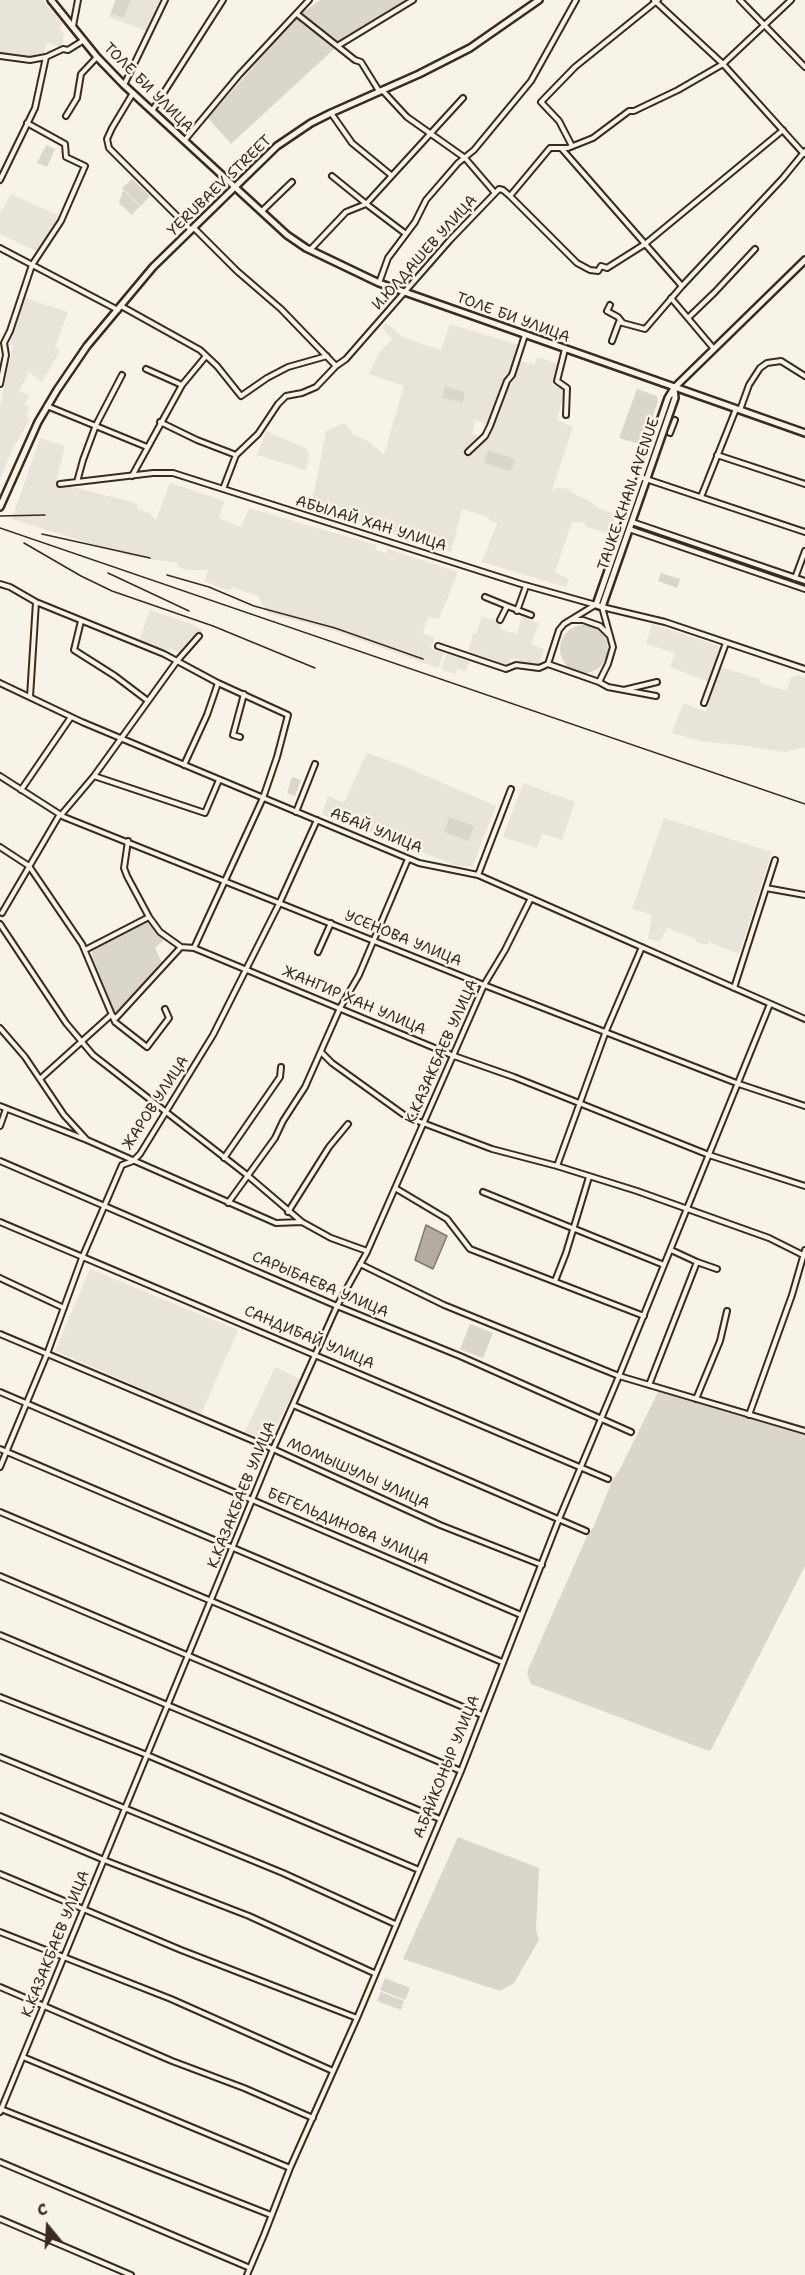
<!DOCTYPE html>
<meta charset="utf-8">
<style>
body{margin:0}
#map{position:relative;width:805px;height:2275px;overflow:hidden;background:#f7f3e8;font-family:"Shantell Sans",sans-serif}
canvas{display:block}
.north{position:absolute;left:18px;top:2197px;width:60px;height:60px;-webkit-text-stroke:4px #f7f3e8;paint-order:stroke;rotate:342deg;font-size:16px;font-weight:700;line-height:24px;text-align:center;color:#3b2a1e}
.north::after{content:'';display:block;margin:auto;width:21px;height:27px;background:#3b2a1e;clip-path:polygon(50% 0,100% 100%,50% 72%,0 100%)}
</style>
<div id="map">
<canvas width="805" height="2275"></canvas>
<div class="north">С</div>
</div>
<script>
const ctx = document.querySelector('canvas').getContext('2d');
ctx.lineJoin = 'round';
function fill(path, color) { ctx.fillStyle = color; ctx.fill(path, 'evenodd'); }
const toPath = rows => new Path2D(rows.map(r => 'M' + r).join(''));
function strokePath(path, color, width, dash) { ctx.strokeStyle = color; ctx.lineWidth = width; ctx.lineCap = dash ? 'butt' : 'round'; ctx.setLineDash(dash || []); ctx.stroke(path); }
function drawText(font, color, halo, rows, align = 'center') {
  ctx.font = font + ' "Shantell Sans",sans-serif'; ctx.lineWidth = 5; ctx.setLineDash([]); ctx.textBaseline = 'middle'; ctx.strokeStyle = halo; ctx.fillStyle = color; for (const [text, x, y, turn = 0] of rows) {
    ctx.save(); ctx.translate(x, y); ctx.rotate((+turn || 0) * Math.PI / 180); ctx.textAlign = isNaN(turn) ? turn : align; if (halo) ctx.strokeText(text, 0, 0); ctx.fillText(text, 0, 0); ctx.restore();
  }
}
fill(toPath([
 [0,0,43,0,62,23,60,31,64,32,62,47,46,43,44,54,35,59,0,53],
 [115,0,160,0,146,31,109,17],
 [11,194,59,216,39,250,36,251,0,234,0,213],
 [25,298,68,312,55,347,60,350,49,370,42,382,29,372,19,391,29,396,25,405,29,407,27,416,30,419,13,448,0,479,0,406,13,346,9,344],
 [386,323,404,338,441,350,450,324,519,345,490,425,475,420,472,434,487,439,495,419,499,417,508,386,511,386,519,361,535,365,537,357,559,364,552,385,565,389,557,420,573,427,552,490,557,488,570,489,572,493,589,501,600,509,616,514,610,534,587,527,583,522,572,522,555,572,569,579,566,587,482,562,497,523,488,520,489,517,462,509,451,552,310,506,318,474,326,431,345,423,353,434,366,440,384,454,404,386,369,374,379,353,392,339,382,328],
 [266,431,306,448,309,455,306,470,257,455],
 [40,438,65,446,56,483,132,502,138,505,137,509,149,513,156,520,170,483,225,501,219,518,241,527,249,508,376,545,376,550,386,553,388,549,458,572,439,619,428,617,423,633,435,638,430,649,444,653,438,668,335,631,268,613,258,596,232,587,230,590,223,589,204,581,209,570,188,570,177,567,178,563,130,556,12,519],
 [150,610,189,623,203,630,181,654,170,648,169,650,159,649,139,641],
 [482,616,501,622,500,629,517,634,522,617,539,623,531,644,544,649,539,666,511,658,508,665,468,651,473,634,476,634],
 [652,624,722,647,709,682,670,667,675,653,646,644],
 [447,654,470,662,466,671,457,668,455,674,441,669],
 [720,667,760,679,760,683,787,691,791,677,798,675,805,677,805,747,785,752,746,746,701,741,672,733,683,703,706,712],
 [367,753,399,764,496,806,472,867,458,866,322,814,328,796,344,803],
 [523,783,575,802,562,840,542,834,537,848,503,837],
 [664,818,772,852,739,954,708,942,707,945,696,942,696,939,667,928,660,942,648,938,652,915,632,909],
 [90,1269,238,1330,201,1414,55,1351],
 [275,1367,300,1379,269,1442,245,1432]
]), '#e9e4d9');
fill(toPath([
 [116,0,131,0,124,18,111,13],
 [320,0,405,0,335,48,231,144,208,118,298,16],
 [46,145,55,149,47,167,37,163],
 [132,179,150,196,141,206,122,188],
 [123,190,140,206,132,215,119,203],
 [445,387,465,392,462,403,442,397],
 [637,389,657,396,658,401,643,445,619,438],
 [488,450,515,459,511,471,484,463],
 [679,540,753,566,753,568,752,569,677,544],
 [759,568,805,583,805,587,758,571],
 [661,573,680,579,677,588,658,581],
 '560 649a24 24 0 1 1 48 0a24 24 0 1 1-48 0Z',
 [292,777,301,780,295,796,287,793],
 [449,817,474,826,469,841,444,832],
 [149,921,164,940,155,948,162,963,118,1012,115,1012,92,957,92,950],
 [470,1324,493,1333,483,1358,460,1349],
 [659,1390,805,1435,805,1566,711,1750,709,1751,531,1684,527,1672,587,1536,593,1528,613,1479,619,1471],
 [458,1837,539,1868,536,1930,539,1940,514,1983,500,1991,403,1959],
 [385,1978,410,1988,405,2000,380,1990],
 [381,1992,404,2001,401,2010,377,2001]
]), '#dbd6cb');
const water = toPath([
 [426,1225,447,1236,433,1269,415,1260,426,1225]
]);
fill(water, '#b4aca0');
strokePath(water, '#84786c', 1.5);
const street = toPath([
 [654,0,723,64,804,154],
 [740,0,805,67],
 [297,14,355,60,361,62,379,91],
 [73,26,78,0],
 [339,45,413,0],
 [0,56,30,60,46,57],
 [124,85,165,0],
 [382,90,407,117,465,158,495,193],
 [133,93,112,128,107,139,109,148,191,230],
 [152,111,223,0],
 [331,113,352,143,391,175],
 [66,116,77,98,81,74,97,57],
 [184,141,239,75,309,0],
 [572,146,559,121,541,102,575,67,658,0],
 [562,149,681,285],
 [332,176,369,206,406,234],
 [0,180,35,108,46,57,63,49,68,50,84,40],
 [510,196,577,263,590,270,598,271,601,266,607,268,645,244,783,130],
 [262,211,292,182],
 [194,228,237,271,281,309,336,366],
 [0,248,118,310],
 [310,250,346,212,366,204,463,98],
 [379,283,388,258,415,222,426,200,458,163,474,150,531,81,576,0],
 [671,298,714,349],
 [610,305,607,311,618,317,622,322],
 [121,306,200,350,217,366,241,396,267,378,288,367,327,356],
 [688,318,715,292,755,249],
 [612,341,619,322,645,329,682,286,783,178,805,151],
 [565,349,557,381,567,388,566,415],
 [146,369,182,385],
 [0,384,6,355,4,343,10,331,32,265,61,221,85,166,66,157,65,144,27,123],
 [47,406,147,447],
 [740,410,749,385,760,368,767,363,781,361,805,376],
 [160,422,197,440,236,455],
 [670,433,675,420],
 [468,452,485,436,490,426,507,381,512,375,525,335],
 [717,455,805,484],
 [132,476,182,385,206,356],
 [640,477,805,532],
 [77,482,83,460,96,425,122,375],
 [60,484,153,473,173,473,521,584,596,605],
 [223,489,236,455,258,434,278,404,286,396,302,393,316,387,336,366,346,359,450,240,499,189,503,190,510,196,550,148,568,148,593,138,629,111,634,111,678,90,723,64,791,0],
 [701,497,736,409],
 [632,522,805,581],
 [629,529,805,589],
 [795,578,805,551],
 [0,584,10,587,36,602,164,654,218,683,288,715,277,757,263,798,194,948],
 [485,597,507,606],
 [595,605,564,624,559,630,548,664,599,682,608,664,613,647,602,607,665,622,805,669],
 [517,611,526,586],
 [500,620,507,606,531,615],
 [572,620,583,620,600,626,610,636],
 [81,621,74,650,115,676,148,701],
 [438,646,506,669,516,665,539,668,548,664],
 [599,682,608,687,656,696],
 [0,683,82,722,419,863,478,875,805,1019],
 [624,690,657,682],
 [30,697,36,602],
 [704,703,726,643],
 [240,737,233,735,244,694],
 [184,765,207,715,218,683],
 [0,776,64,817,484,985,739,1084,805,1106],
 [94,776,205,813,219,780],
 [21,790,71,717],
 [296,812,315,764],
 [61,815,94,776,177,661,199,636],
 [128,841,124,868,127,876,149,917,160,932,181,947,194,948,454,1056,514,1077,709,1155,805,1186],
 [0,847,29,866,82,944,115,1022,147,1047,169,1018,165,1009],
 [478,875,511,789],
 [766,888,805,895],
 [2,913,60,814],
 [0,924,66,1023,93,1055,247,1175,302,1222,331,1238,367,1251],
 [85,950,149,917],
 [318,952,331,923],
 [734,988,775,860],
 [0,1028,25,1057,64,1115,86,1139],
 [321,1052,332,1063,407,1117,492,1149,557,1166,637,1191,769,1238,803,1255],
 [40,1079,111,1015,116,1018,181,947],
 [0,1106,87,1140,276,1223,302,1222],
 [0,1126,6,1109],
 [224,1158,280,1077,281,1067],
 [0,1161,337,1306,460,1356,631,1432],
 [557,1166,606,1031,642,947],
 [395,1188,447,1219,470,1249,644,1316],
 [483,1192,664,1265],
 [228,1203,275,1138,283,1121,305,1087,340,1008,359,975,408,859],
 [288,1212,329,1147,348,1124],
 [0,1222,608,1479],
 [671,1250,697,1262,717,1269],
 [360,1264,444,1305,619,1376,805,1431],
 [0,1278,64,1308],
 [555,1281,566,1253,589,1177],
 [0,1334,273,1449,440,1525,542,1565],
 [649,1385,697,1262],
 [0,1392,521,1615],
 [696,1399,720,1341,727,1311],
 [293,1405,586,1531],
 [749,1415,792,1295,805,1250],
 [0,1449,502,1662],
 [0,1467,47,1354,82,1258,122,1165,133,1161,140,1154,213,1035,279,904,317,820],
 [0,1512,482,1715],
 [0,1576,461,1771],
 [0,1635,440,1819],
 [0,1697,147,1755,419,1870],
 [0,1757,283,1873,395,1924],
 [0,1816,104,1860,249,1916,374,1973],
 [0,1874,181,1950,357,2018],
 [0,1932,171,1999,333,2071],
 [0,1987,172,2061,244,2088,313,2118],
 [23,2057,290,2168],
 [1,2109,271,2215],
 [0,2112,273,1449,337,1306,367,1252,484,985,505,950,531,898],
 [0,2162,250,2268],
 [0,2219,131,2275],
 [247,2275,264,2235,290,2168,357,2018,461,1771,559,1519,619,1376,770,1004]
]);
const secondary = toPath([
 [51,0,97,57,124,85,287,235,306,248,379,283,805,433],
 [674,388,675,398,602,607,596,605,668,398,674,388,805,260],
 [0,507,38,422,57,390,87,346,153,267,277,146,311,123,331,113,419,74,470,48,539,0]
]);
strokePath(street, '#3b2a1e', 8);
strokePath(secondary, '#3b2a1e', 10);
strokePath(street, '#f7f3e8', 4);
strokePath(secondary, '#f7f3e8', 5);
strokePath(toPath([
 [0,516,45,515],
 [0,528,805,804],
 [42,534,150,558],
 [24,543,81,576,112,591,213,626,315,668],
 [108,573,189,611],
 [167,575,209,587,254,606,335,628,423,659]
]), '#3b2a1e', 1.5);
drawText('15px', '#3b2a1e', '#f7f3e8', [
 ["ТОЛЕ БИ УЛИЦА",148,88,45],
 ["YERUBAEV STREET",220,186,-44],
 ["И.ЮЛДАШЕВ УЛИЦА",425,253,-48],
 ["ТОЛЕ БИ УЛИЦА",513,318,20],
 ["TAUKE KHAN AVENUE",629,494,-71],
 ["АБЫЛАЙ ХАН УЛИЦА",371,524,17],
 ["АБАЙ УЛИЦА",376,831,22],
 ["УСЕНОВА УЛИЦА",403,939,22],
 ["ЖАНГИР ХАН УЛИЦА",354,1001,23],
 ["К.КАЗАКБАЕВ УЛИЦА",442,1052,-66],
 ["ЖАРОВ УЛИЦА",156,1103,-57],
 ["САРЫБАЕВА УЛИЦА",320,1285,23],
 ["САНДИБАЙ УЛИЦА",309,1338,23],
 ["МОМЫШУЛЫ УЛИЦА",358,1474,24],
 ["К.КАЗАКБАЕВ УЛИЦА",242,1495,-68],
 ["БЕГЕЛЬДИНОВА УЛИЦА",348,1527,23],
 ["А.БАЙКОНЫР УЛИЦА",447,1767,-68],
 ["К.КАЗАКБАЕВ УЛИЦА",56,1944,-68]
]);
</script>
